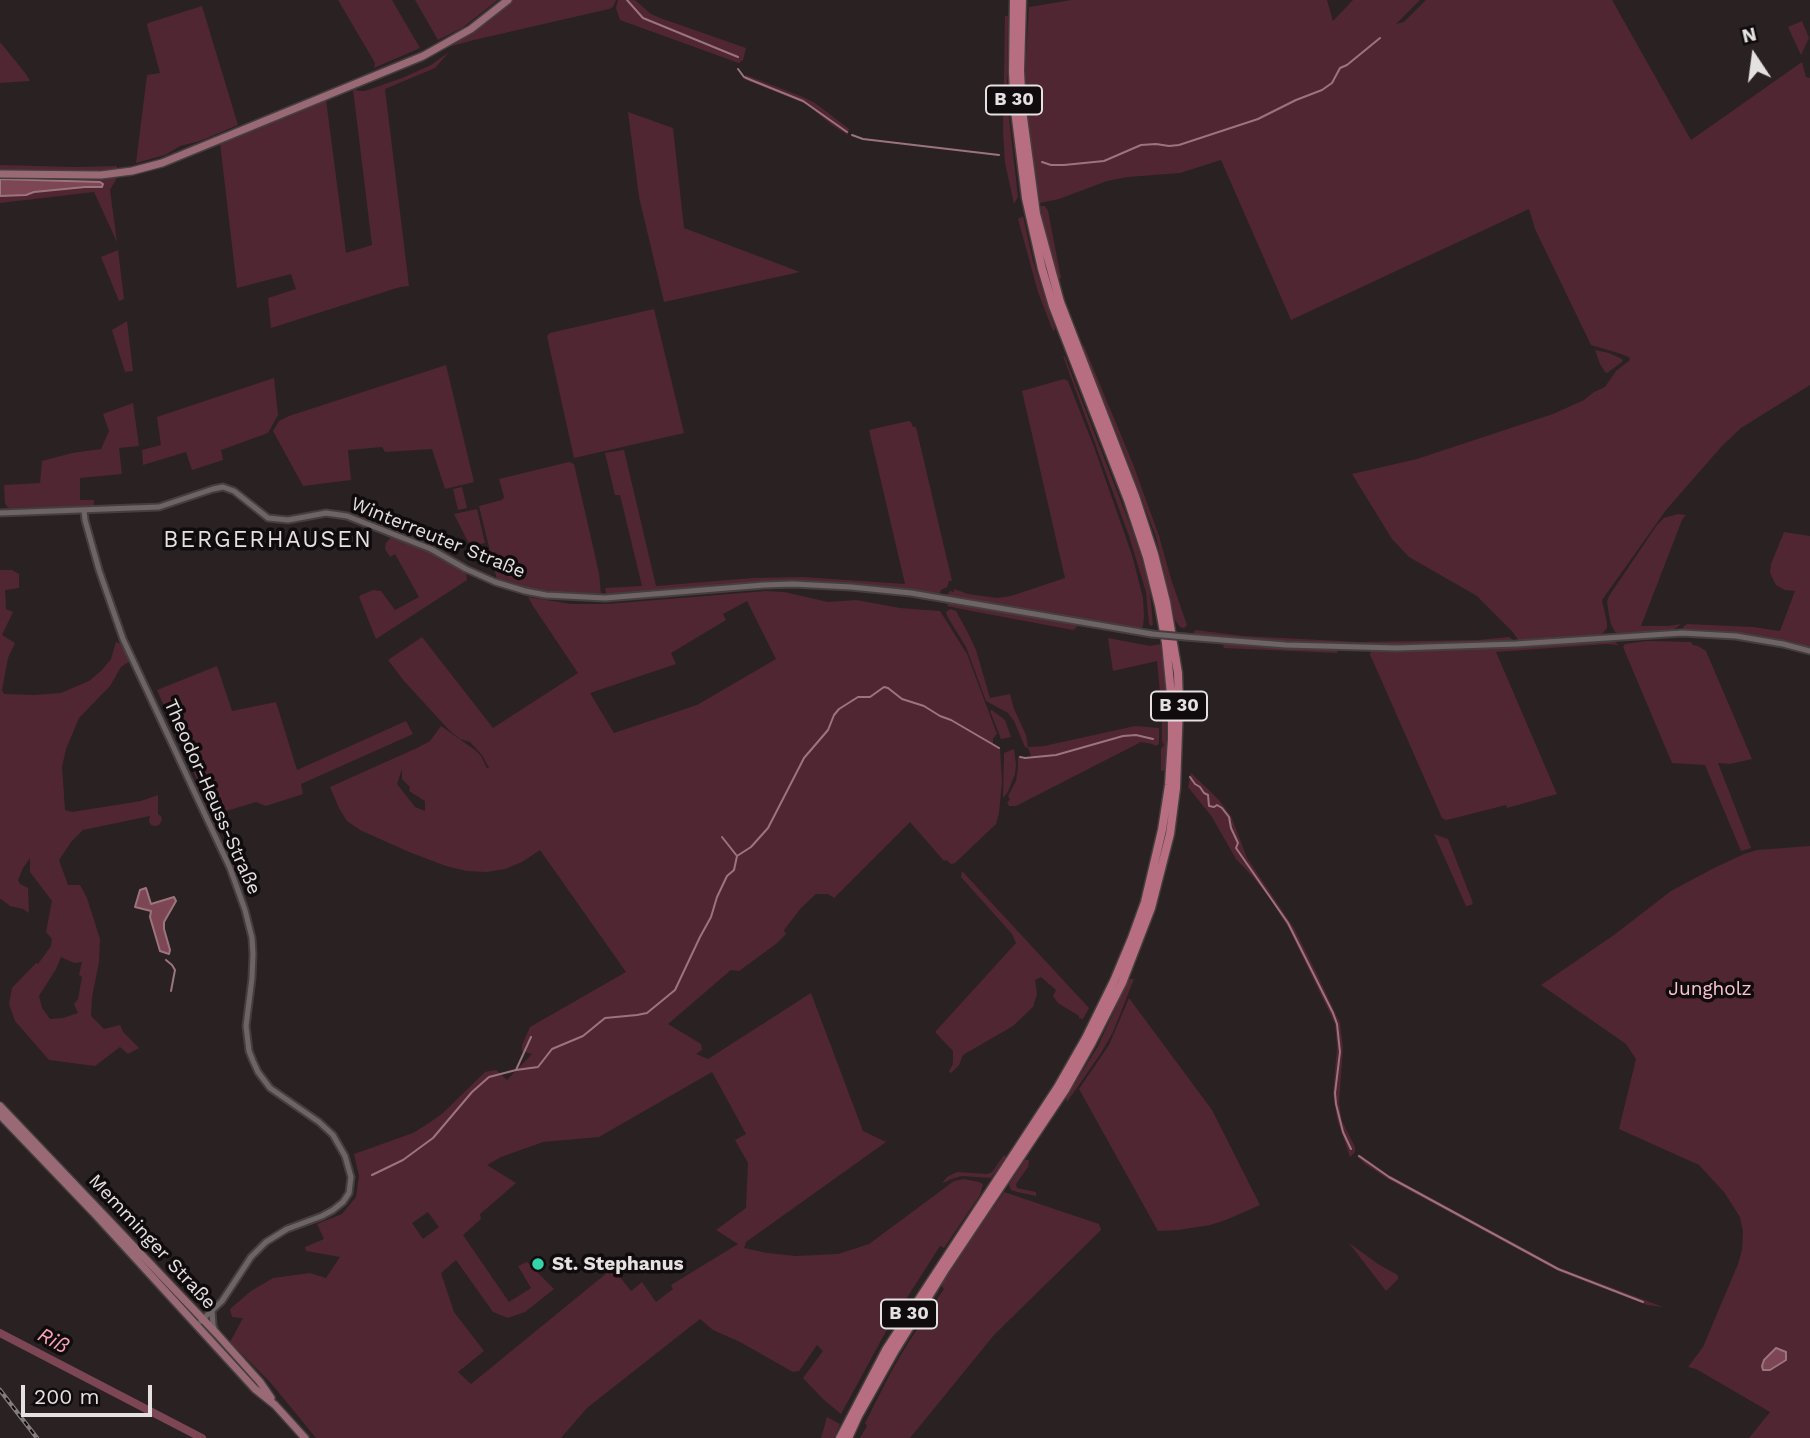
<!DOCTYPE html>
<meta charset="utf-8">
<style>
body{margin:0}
#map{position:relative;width:1810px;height:1438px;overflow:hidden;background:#2a2123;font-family:"Work Sans",sans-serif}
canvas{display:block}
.north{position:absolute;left:1719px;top:21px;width:70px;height:70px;-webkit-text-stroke:5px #100c0d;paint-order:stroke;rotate:347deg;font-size:19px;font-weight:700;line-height:28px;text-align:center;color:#e5e0e1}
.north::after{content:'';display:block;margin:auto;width:24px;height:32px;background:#e5e0e1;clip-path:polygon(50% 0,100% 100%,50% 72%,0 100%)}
.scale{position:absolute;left:21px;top:1385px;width:131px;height:32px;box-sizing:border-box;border:4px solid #e5e0e1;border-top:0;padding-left:9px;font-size:21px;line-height:24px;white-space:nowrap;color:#e5e0e1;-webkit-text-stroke:5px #100c0d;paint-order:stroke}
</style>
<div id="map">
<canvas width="1810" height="1438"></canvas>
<div class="north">N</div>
<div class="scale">200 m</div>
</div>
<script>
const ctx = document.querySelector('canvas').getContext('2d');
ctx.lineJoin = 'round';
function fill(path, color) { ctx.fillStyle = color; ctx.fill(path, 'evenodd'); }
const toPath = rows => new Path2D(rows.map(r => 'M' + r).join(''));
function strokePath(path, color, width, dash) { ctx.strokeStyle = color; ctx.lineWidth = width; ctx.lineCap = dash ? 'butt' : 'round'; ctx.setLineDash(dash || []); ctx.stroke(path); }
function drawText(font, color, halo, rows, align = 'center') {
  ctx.font = font + ' "Work Sans",sans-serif'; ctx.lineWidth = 7; ctx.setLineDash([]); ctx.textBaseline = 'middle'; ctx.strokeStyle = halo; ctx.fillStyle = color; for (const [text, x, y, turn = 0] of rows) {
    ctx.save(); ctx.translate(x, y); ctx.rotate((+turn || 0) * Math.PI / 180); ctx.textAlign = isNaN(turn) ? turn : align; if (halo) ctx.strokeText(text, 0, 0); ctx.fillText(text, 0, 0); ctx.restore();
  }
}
fill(toPath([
 [338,0,392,0,420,48,374,68,375,63],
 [415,0,498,0,462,28,438,40],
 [511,0,616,0,613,7,609,9,474,40,448,47,488,22],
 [618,0,635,0,651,14,660,18,746,48,743,60,739,63,733,61,620,20,616,8],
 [1071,0,1327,0,1333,21,1353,0,1420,0,1396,24,1404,22,1426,0,1612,0,1691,140,1802,62,1806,77,1810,78,1810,385,1741,428,1722,446,1666,510,1602,600,1607,623,1607,628,1603,633,1599,635,1519,641,1512,631,1477,596,1409,557,1392,539,1352,474,1417,459,1553,414,1584,400,1594,392,1605,387,1616,371,1630,360,1629,357,1618,353,1591,345,1535,229,1529,209,1291,320,1221,160,1180,173,1128,177,1107,181,1059,199,1040,203,1033,167,1027,118,1025,74,1029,7],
 [202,6,238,125,200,141,180,146,165,155,136,163,147,75,160,73,147,25,148,23],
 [1005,16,1008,16,1007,100,1018,197,1014,204,1005,163,1003,131],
 [1802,21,1809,38,1801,55,1788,27],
 [0,42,26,74,30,81,0,83],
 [449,52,435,68,385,89,409,286,400,287,271,328,268,298,296,289,291,274,237,288,220,143,326,100,346,253,372,245,353,89,359,91,365,91,402,78,431,65],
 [746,75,803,97,815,103,849,129,848,135,832,125,806,104,746,80,744,78],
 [628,112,673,128,684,228,800,272,664,302,639,197],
 [0,165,76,167,117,166,118,176,110,190,117,242,94,192,0,203],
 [1041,206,1045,206,1048,211,1061,278,1058,279,1049,250,1042,219],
 [1023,216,1033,261,1055,329,1053,331,1038,292,1018,219],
 [118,250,124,299,119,301,101,257],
 [654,309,684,433,574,458,547,336,550,333],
 [127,321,133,371,125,372,112,330],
 [1082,345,1084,346,1133,464,1159,536,1171,579,1187,625,1184,628,1180,627,1175,620,1156,537,1118,436,1081,347],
 [1595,350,1609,353,1620,358,1623,360,1622,362,1607,373,1605,372,1600,364],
 [1063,356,1065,357,1134,535,1145,569,1150,593,1153,625,1151,626,1149,624,1146,592,1129,536],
 [446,365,474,482,445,489,432,449,385,452,382,447,348,450,351,480,303,486,273,431,279,421,289,416],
 [274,378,278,415,268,433,221,450,223,460,192,470,186,452,143,465,142,450,161,445,157,417],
 [1064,379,1068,381,1094,447,1132,555,1143,598,1144,617,1143,626,1140,629,948,597,947,595,950,591,954,592,954,589,968,594,997,598,1011,596,1065,578,1022,391],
 [133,403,139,446,119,448,122,474,80,478,80,500,94,500,94,506,10,508,7,507,5,503,4,485,40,483,42,461,72,453,101,449,109,431,103,414],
 [908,421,911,422,913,427,916,427,952,581,949,581,947,587,941,590,940,593,934,595,799,583,608,596,606,593,605,588,642,586,620,495,615,495,605,453,624,450,656,586,753,578,803,577,905,584,869,430],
 [569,462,574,464,599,573,601,593,597,595,554,594,518,587,497,580,479,506,502,500,504,497,499,479],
 [462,487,467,508,458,510,453,489],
 [477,509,485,543,470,546,454,514],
 [1678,514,1686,515,1682,520,1641,626,1669,626,1681,624,1672,631,1621,634,1615,632,1611,624,1609,615,1607,602,1609,596,1657,525,1664,518],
 [1784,532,1810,536,1810,649,1756,637,1725,633,1684,631,1683,627,1687,624,1753,627,1780,631,1795,591,1785,590,1776,585,1770,573,1771,564],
 [392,536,433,554,466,572,467,580,376,639,359,597,361,595,373,590,381,591,395,610,419,597,395,554,390,557,385,549,386,543],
 [0,570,12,570,19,574,19,588,5,590,6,609,13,612,2,635,15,643,8,658,2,690,4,694,34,695,61,693,89,681,101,671,111,659,116,642,121,644,130,661,121,667,110,686,79,718,66,749,62,767,65,810,72,812,141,801,158,795,158,814,161,816,162,820,159,825,155,826,151,825,149,821,150,816,83,830,71,842,59,860,68,885,80,885,87,898,100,939,99,962,92,997,91,1016,104,1029,120,1025,123,1032,139,1048,128,1054,120,1047,95,1066,49,1060,15,1021,9,1004,12,988,36,963,38,964,51,946,52,939,46,932,52,901,30,872,30,858,23,868,18,880,20,884,28,888,29,913,23,909,10,906,1,899,0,899],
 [61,957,74,963,82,962,79,975,82,977,78,999,74,1004,78,1013,63,1018,50,1019,42,1008,39,996,56,969],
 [766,591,784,592,828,602,856,600,900,608,940,611,967,654,997,734,993,738,993,745,1000,748,1002,782,999,813,996,824,955,863,951,864,946,860,944,861,910,822,834,898,828,894,816,894,801,908,784,930,786,934,776,944,739,971,731,970,668,1024,701,1044,702,1050,696,1054,708,1059,811,993,863,1131,886,1142,746,1242,744,1248,767,1253,796,1256,838,1254,869,1244,954,1181,964,1179,979,1182,983,1184,980,1195,944,1248,940,1246,910,1293,890,1324,841,1414,824,1400,803,1378,823,1351,817,1345,799,1371,793,1372,740,1342,713,1330,700,1319,587,1408,561,1438,316,1438,270,1382,230,1342,243,1318,232,1317,230,1309,251,1291,273,1278,310,1273,326,1278,340,1257,306,1251,305,1247,324,1239,317,1224,342,1214,356,1197,359,1176,354,1154,413,1133,429,1123,443,1113,485,1072,496,1070,507,1080,532,1054,522,1051,522,1045,530,1027,626,972,540,850,522,862,505,869,487,872,467,871,446,866,409,852,360,830,347,821,339,808,330,787,417,748,430,741,441,726,475,750,481,756,487,768,489,768,482,755,470,742,460,739,450,731,404,681,388,660,422,637,493,728,578,673,533,606,528,597,571,604,607,604],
 [747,601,776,659,697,705,614,733,590,693,676,664,671,653,726,620,723,614],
 [402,769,402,779,410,787,409,791,425,801,425,811,415,807,397,784],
 [712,1072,746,1134,735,1140,748,1163,746,1208,716,1230,738,1244,671,1285,673,1289,656,1302,642,1282,631,1291,613,1268,471,1384,458,1372,484,1351,454,1312,441,1273,456,1260,493,1312,508,1318,525,1312,554,1289,527,1262,518,1266,531,1288,509,1302,463,1235,481,1219,480,1214,516,1183,487,1165,501,1157,543,1142,599,1137],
 [428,1212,439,1227,423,1239,412,1223],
 [949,602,1078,626,1073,630,977,612,947,606],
 [950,609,956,611,968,633,976,650,990,698,1010,694,1014,709,1026,735,1028,747,1044,746,1135,726,1159,728,1159,744,1156,746,1152,744,1141,742,1016,806,1009,806,1007,803,1010,799,1008,796,1016,781,1018,768,1018,757,1023,759,1042,756,1031,756,1028,748,1025,747,1014,721,1008,713,986,701,966,647,947,616,946,612],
 [1195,630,1244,636,1360,642,1478,640,1509,637,1513,640,1511,642,1437,645,1291,643,1196,636,1193,634],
 [1108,638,1150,646,1161,644,1166,689,1166,770,1161,771,1161,749,1164,745,1162,741,1162,713,1160,713,1160,693,1157,661,1113,671],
 [1612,640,1619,645,1607,644,1496,652,1557,794,1507,808,1506,805,1451,819,1446,820,1442,818,1376,668,1370,655,1371,651],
 [1646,641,1691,642,1693,645,1698,646,1706,651,1752,759,1730,764,1718,763,1751,848,1741,851,1705,765,1672,763,1623,647,1625,644],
 [1224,644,1338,650,1337,653,1224,648,1223,646],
 [217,666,232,711,276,702,297,770,406,721,413,734,301,784,303,794,266,806,256,802,213,815,157,690],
 [992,710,1005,720,1011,737,1001,739,990,711],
 [1014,749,1016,765,1015,774,1008,792,1003,798,1004,753],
 [1191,773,1219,800,1231,816,1247,858,1294,928,1319,978,1340,1023,1343,1047,1339,1103,1342,1121,1355,1147,1355,1152,1350,1157,1337,1119,1333,1093,1337,1048,1335,1024,1289,929,1271,900,1254,878,1236,859,1212,817,1188,787],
 [1434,834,1448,839,1473,903,1471,905,1466,906],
 [1810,846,1810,1438,1749,1438,1770,1412,1696,1369,1688,1367,1703,1347,1738,1264,1742,1250,1743,1232,1740,1217,1724,1192,1699,1165,1619,1129,1636,1059,1626,1044,1541,985,1614,935,1671,891,1714,868,1744,854,1757,850],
 [962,871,1089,1008,1083,1019,1079,1018,1079,1016,1058,1003,1053,996,1056,990,1041,977,1035,980,1037,994,1033,1007,1013,1026,963,1055,959,1065,951,1073,949,1071,953,1064,953,1051,935,1032,1016,943,1012,934,961,877],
 [1129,979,1134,979,1113,1032,1101,1053,1067,1102,1066,1098,1098,1046],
 [1129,998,1212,1110,1260,1205,1226,1220,1210,1225,1179,1230,1158,1231,1079,1089,1109,1045],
 [1359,1154,1389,1175,1560,1268,1663,1307,1647,1305,1560,1272,1388,1179,1365,1164,1357,1156],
 [1004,1155,1006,1157,991,1178,962,1176,951,1179,943,1183,943,1182,947,1177,957,1172,987,1174,992,1172],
 [1025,1160,1029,1160,1028,1167,1016,1184,1017,1188,1036,1192,1036,1196,1017,1192,1011,1190,1009,1184],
 [1004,1192,1099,1224,1101,1230,994,1335,910,1438,860,1438,867,1426,865,1423,892,1370,908,1343,944,1289,940,1284],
 [1349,1243,1378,1264,1396,1274,1398,1276,1398,1279,1386,1291],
 [827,1417,840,1424,834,1438,821,1438]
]), '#502632');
const water = toPath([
 [0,179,100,182,103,184,102,187,85,187,34,192,26,195,0,196,0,179],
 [146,888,151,904,174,897,176,901,164,922,164,929,170,950,169,954,160,951,150,917,151,911,135,907,140,890,146,888],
 [1776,1348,1786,1352,1786,1360,1770,1370,1763,1370,1762,1366,1764,1360,1776,1348]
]);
fill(water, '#7c4654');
strokePath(water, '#9c747e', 2);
strokePath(toPath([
 [627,0,643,18,738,57],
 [738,69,744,77,751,80,803,101,847,132],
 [852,135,863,139,999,155],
 [1042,162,1051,165,1064,165,1104,161,1141,145,1156,144,1169,146,1179,145,1258,119,1296,100,1322,90,1332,83,1340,68,1347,65,1380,38],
 [1020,757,1025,758,1056,755,1123,736,1136,735,1153,739],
 [1190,777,1195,784,1200,787,1204,793,1208,795,1209,806,1214,807,1217,805,1222,808,1229,817,1231,828,1238,843,1236,848,1288,923,1333,1013,1337,1024,1340,1052,1335,1093,1336,1104,1343,1132,1351,1149],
 [737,856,751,847,768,828,804,758,828,730,834,715,839,709,858,697,870,697,884,687,888,688,902,699,924,706,940,716,951,720,999,748],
 [166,960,172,965,175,970,171,991],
 [516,1070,538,1067,552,1049,583,1036,605,1018,637,1015,647,1013,675,990,700,937,711,917,717,897,727,876,734,870,737,856,722,837],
 [1359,1156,1389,1177,1558,1269,1643,1302],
 [372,1175,403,1160,433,1138,472,1092,489,1077,516,1070,531,1037]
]), '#9c747e', 2);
strokePath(toPath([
 [0,1333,202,1438]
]), '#7c4654', 8);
const minor = toPath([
 [84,510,85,520,99,570,123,639,230,868,245,910,252,938,253,954,252,978,246,1026,249,1051,253,1061,258,1072,270,1088,319,1122,333,1135,345,1156,351,1177,349,1193,343,1202,333,1210,322,1216,287,1229,266,1242,251,1257,222,1301,201,1321],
 [0,513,159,507,213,489,223,487,234,491,268,518,288,520,326,513,347,516,431,549,466,569,495,582,525,591,546,595,605,598,764,585,793,584,851,587,911,593,1152,634],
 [1185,637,1286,645,1397,648,1516,644,1682,633,1736,636,1783,644,1810,651],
 [212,1311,213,1325,215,1331]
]);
const major = toPath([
 [0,174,101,175,132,171,162,163,423,56,471,29,508,0],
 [0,1106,217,1334,260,1382,271,1398],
 [0,1115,93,1212,255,1389,275,1405,305,1438]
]);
const highway = toPath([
 [840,1438,886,1350,1058,1087,1086,1038,1114,981,1132,938,1145,902,1162,830,1169,785,1172,739,1172,705,1166,643,1159,605,1147,557,1128,500,1053,306,1042,269,1026,198,1015,110,1013,72,1014,0],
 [848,1438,858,1416,894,1352,946,1268,1065,1090,1092,1042,1122,983,1151,908,1170,834,1176,788,1179,705,1178,673,1166,602,1154,554,1135,496,1060,302,1036,214,1022,110,1020,71,1022,0]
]);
strokePath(minor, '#453e3f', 9);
strokePath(major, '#453e3f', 10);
strokePath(highway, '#453e3f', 11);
strokePath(minor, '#6e6466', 5);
strokePath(major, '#996a76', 7);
strokePath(highway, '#b66e80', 8);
const rail = toPath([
 [0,1390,37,1438]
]);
strokePath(rail, '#837c7d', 4.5);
strokePath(rail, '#100c0d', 2, [5]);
const minorBridge = toPath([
 [1152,634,1185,637]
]);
strokePath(minorBridge, '#453e3f', 9, []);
strokePath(minorBridge, '#6e6466', 5);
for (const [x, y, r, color] of [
 [538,1264,7,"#33d4a8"]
]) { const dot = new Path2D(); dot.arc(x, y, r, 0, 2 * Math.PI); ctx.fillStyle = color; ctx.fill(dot); strokePath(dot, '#100c0d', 2.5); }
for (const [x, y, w] of [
 [1014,100,56],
 [1179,706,56],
 [909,1314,56]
]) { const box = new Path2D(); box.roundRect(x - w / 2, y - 14.5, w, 29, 5); ctx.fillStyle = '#100c0d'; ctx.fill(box); strokePath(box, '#e5e0e1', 2); }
drawText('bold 18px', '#e5e0e1', null, [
 ["B 30",1014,100],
 ["B 30",1179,706],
 ["B 30",909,1314]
]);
drawText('19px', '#e5e0e1', '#100c0d', [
 ["Winterreuter Straße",438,538,22],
 ["Theodor-Heuss-Straße",212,797,66],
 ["Memminger Straße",152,1242,47]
]);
drawText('19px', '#fcc5d1', '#100c0d', [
 ["Jungholz",1710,989]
]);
drawText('bold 19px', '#e5e0e1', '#100c0d', [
 ["St. Stephanus",552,1264]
], 'left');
drawText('italic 21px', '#faa3b8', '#100c0d', [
 ["Riß",53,1341,28]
]);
ctx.letterSpacing = '2px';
drawText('23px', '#e5e0e1', '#100c0d', [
 ["BERGERHAUSEN",268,540]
]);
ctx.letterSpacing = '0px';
</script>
